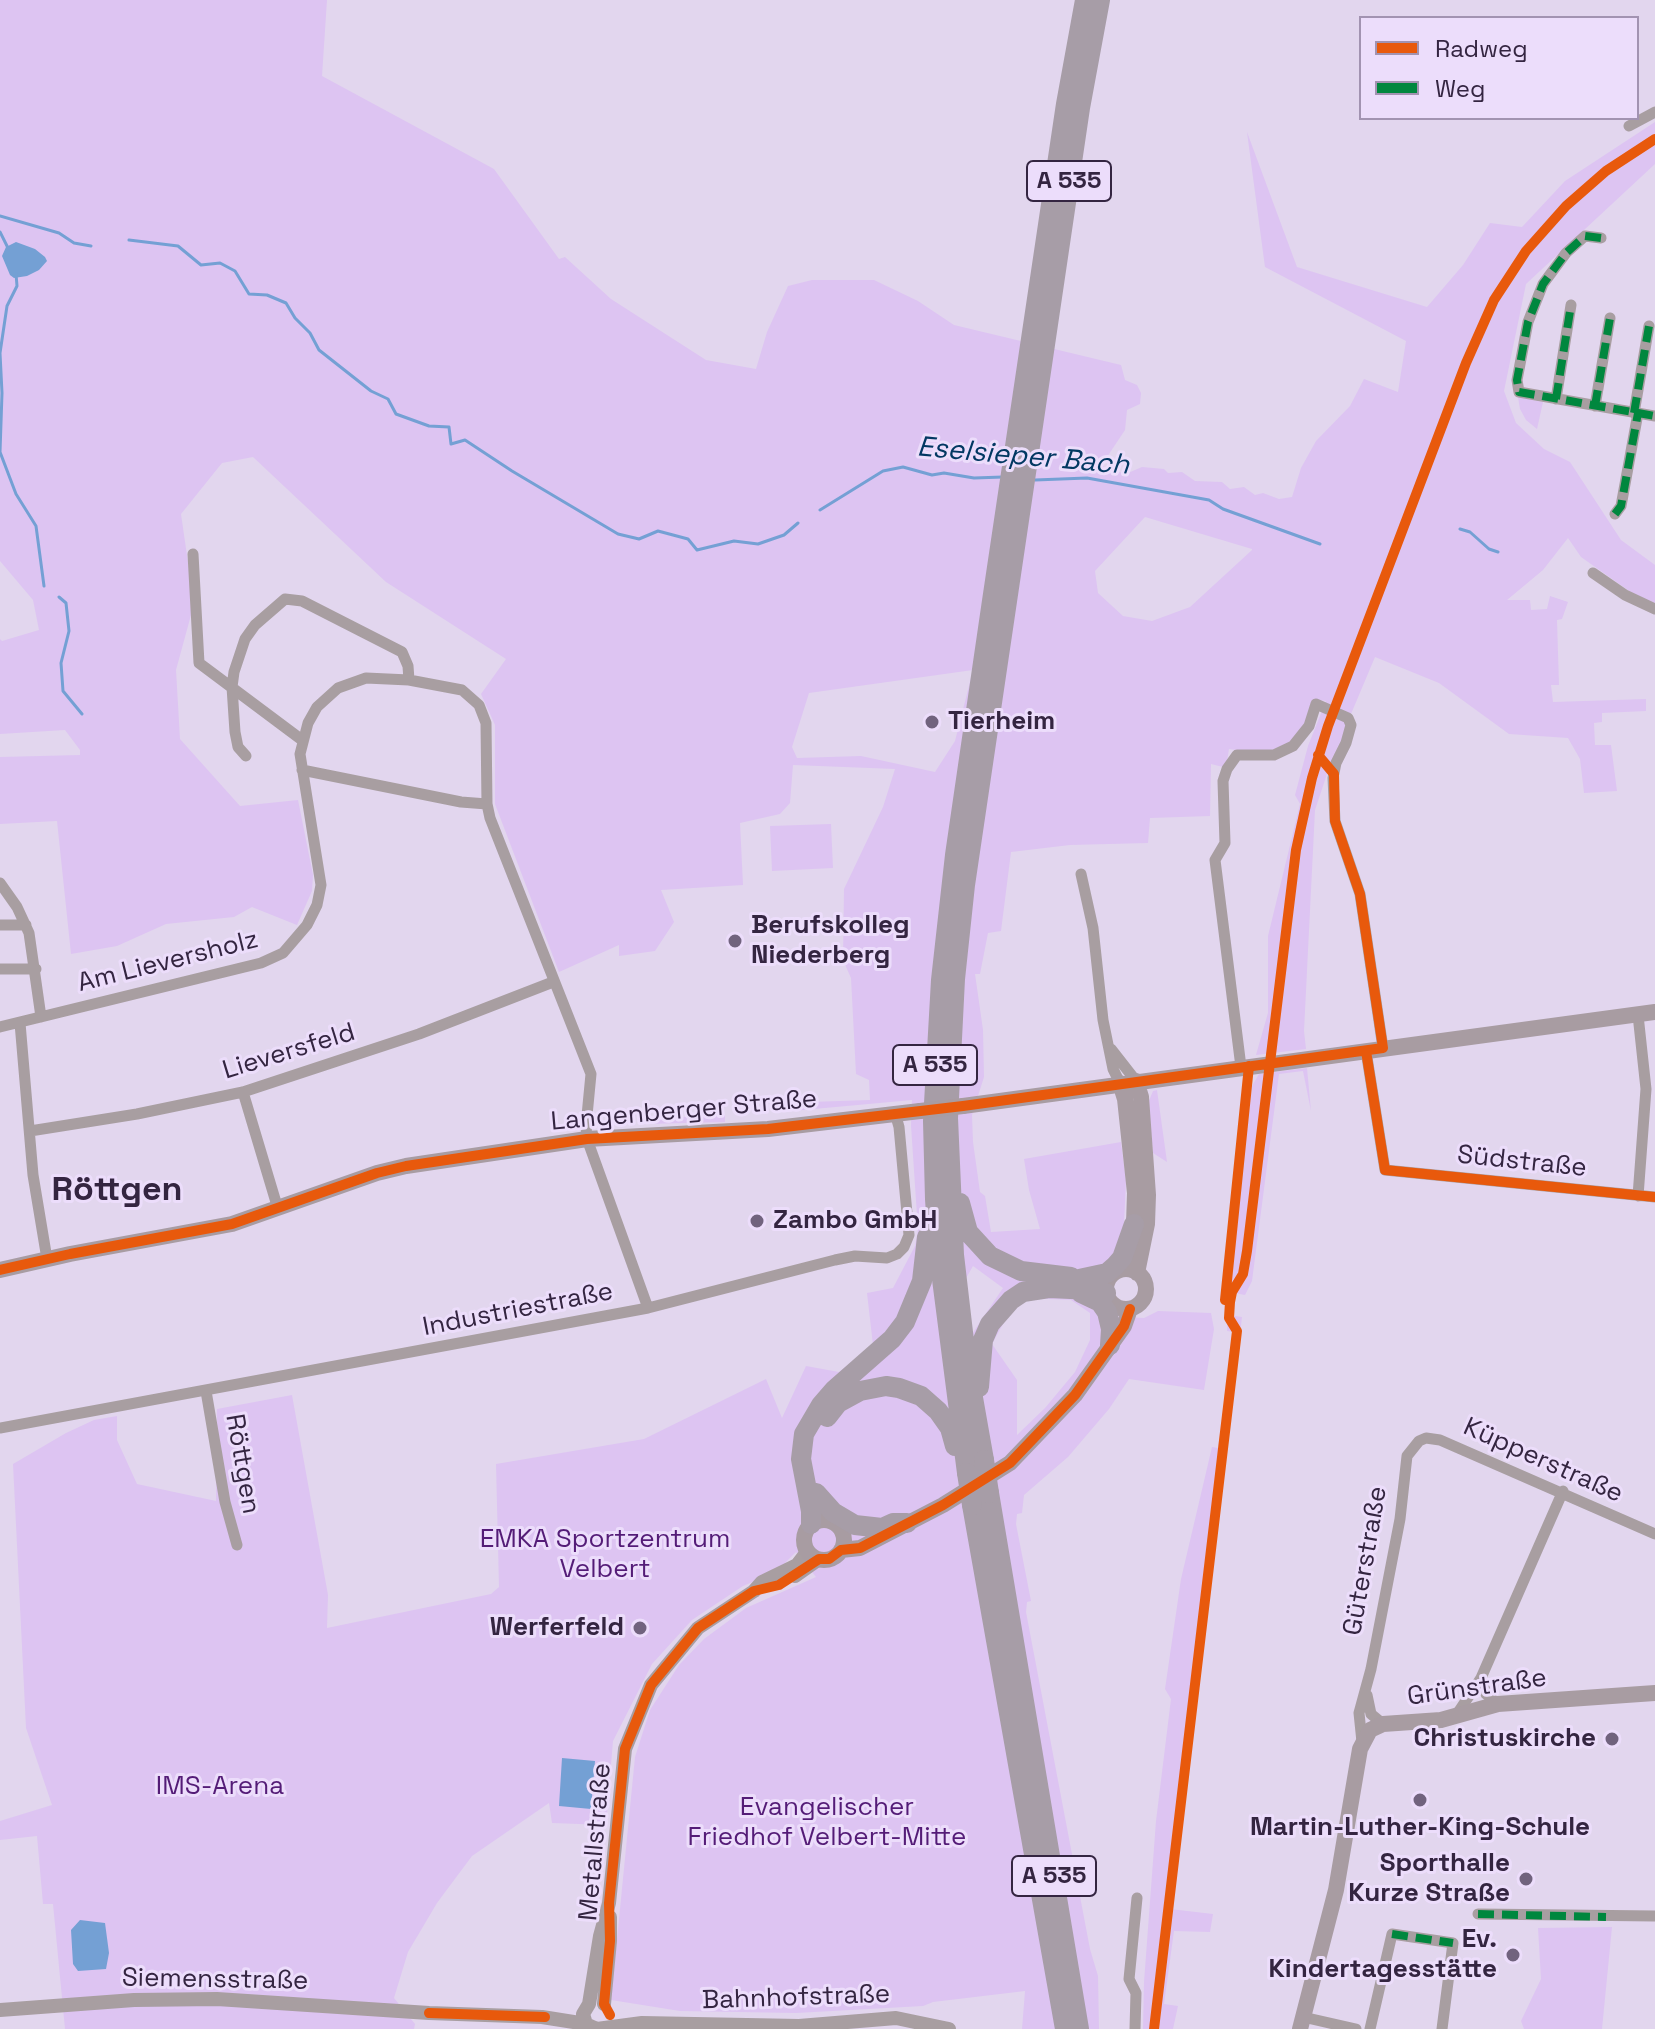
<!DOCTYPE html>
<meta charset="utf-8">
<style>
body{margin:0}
#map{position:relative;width:1655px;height:2029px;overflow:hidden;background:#e2d6ee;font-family:"Space Grotesk",sans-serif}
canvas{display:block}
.legend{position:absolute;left:1359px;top:16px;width:280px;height:104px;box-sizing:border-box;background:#ecddfb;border:2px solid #a293b1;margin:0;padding:10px 14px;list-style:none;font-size:24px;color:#342541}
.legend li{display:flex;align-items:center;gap:16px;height:40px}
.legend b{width:40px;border:2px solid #a293b1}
</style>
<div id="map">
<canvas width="1655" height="2029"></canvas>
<ul class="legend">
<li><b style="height:10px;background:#e8590c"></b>Radweg</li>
<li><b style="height:10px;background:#00873e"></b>Weg</li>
</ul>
</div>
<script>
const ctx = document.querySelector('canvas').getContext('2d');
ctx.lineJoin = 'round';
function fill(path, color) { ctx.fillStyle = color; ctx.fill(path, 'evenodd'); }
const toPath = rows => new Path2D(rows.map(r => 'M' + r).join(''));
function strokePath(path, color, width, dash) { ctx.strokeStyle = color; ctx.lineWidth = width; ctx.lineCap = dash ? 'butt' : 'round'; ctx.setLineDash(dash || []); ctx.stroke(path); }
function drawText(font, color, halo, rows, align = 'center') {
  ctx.font = font + ' "Space Grotesk",sans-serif'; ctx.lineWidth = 6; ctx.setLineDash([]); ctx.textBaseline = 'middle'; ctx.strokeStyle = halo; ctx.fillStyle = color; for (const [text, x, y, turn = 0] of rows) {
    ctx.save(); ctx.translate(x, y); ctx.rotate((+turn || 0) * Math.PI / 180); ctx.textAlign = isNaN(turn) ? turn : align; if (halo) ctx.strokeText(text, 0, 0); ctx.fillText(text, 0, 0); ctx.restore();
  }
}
fill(toPath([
 [0,0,327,0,322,76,494,169,559,259,565,257,611,299,706,360,756,369,767,332,788,286,812,280,874,280,918,301,954,325,1121,365,1125,380,1137,385,1141,393,1140,404,1127,410,1125,430,1107,457,1102,459,1105,471,1128,473,1142,467,1164,469,1168,473,1182,472,1195,481,1222,482,1230,489,1244,487,1255,495,1263,493,1279,499,1292,497,1301,468,1316,441,1350,406,1364,379,1398,392,1406,341,1265,267,1247,132,1297,267,1427,307,1463,265,1490,223,1522,227,1565,181,1655,122,1655,164,1526,284,1504,391,1516,423,1544,449,1570,462,1621,540,1655,565,1655,606,1649,605,1581,557,1568,538,1543,570,1507,600,1530,600,1531,610,1547,609,1550,596,1568,602,1562,619,1557,620,1559,685,1551,685,1553,702,1646,699,1646,711,1602,713,1602,722,1594,723,1595,745,1611,745,1617,791,1584,793,1580,759,1568,738,1509,734,1439,683,1375,657,1351,714,1348,730,1332,759,1315,810,1304,1031,1306,1049,1256,1055,1268,1013,1268,936,1300,804,1295,795,1308,746,1326,701,1314,699,1312,711,1300,734,1281,750,1260,753,1229,749,1227,761,1223,767,1211,764,1210,816,1150,818,1148,843,1070,845,1011,852,1001,931,988,933,980,974,975,974,983,1030,984,1077,972,1115,973,1142,980,1192,985,1196,991,1232,1040,1229,1029,1190,1024,1159,1121,1142,1126,1181,1123,1245,1099,1269,1103,1316,1144,1318,1158,1311,1211,1313,1214,1329,1204,1390,1129,1379,1109,1409,1068,1457,1024,1495,1022,1513,1017,1514,1016,1524,1031,1601,1027,1602,1026,1612,1090,1949,1098,1976,1099,2029,1022,2029,1025,1991,933,2002,923,2006,796,2013,680,2011,611,2000,635,1757,650,1710,679,1665,704,1639,746,1608,816,1577,796,1552,776,1572,743,1586,692,1620,652,1664,613,1741,606,1825,552,1823,549,1803,472,1856,437,1903,408,1952,394,1998,415,2024,414,2029,65,2029,53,1904,43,1904,37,1836,0,1840,0,1821,52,1805,26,1728,13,1464,66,1433,94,1420,117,1416,117,1440,137,1484,216,1501,217,1409,292,1395,328,1595,327,1628,491,1594,499,1587,496,1464,644,1439,766,1379,782,1418,806,1366,839,1372,873,1345,867,1293,893,1288,915,1246,918,1230,911,1125,912,1100,781,1112,780,1103,870,1100,869,1080,856,1074,851,978,843,960,844,889,883,807,895,769,793,765,790,803,780,814,740,823,743,885,661,890,674,922,655,951,619,956,619,945,559,972,495,804,495,725,481,694,506,659,386,582,253,457,222,463,181,514,194,604,176,670,180,739,240,806,298,800,313,875,312,891,297,925,252,907,234,917,166,924,117,946,71,954,57,821,0,824,0,757,80,755,80,750,65,730,0,734,0,639,2,641,39,630,33,600,0,561],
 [1145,517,1252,549,1252,550,1190,607,1152,621,1123,616,1098,593,1095,571],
 [973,670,955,741,935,772,861,756,797,758,792,747,809,693],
 [973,1266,1003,1288,972,1334,965,1280],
 [1027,1298,1071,1300,1090,1313,1090,1340,1075,1372,1045,1408,1017,1435,1017,1380,992,1344,1008,1315],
 [1518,397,1543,402,1537,429,1526,420,1520,409],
 [831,824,833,868,772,871,770,826],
 [1307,1068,1311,1111,1303,1071,1279,1074,1252,1281,1245,1295,1229,1292,1252,1086,1259,1074],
 [1157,1090,1167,1162,1153,1153,1148,1103,1153,1091],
 [725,1115,725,1122,645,1124,663,1118],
 [1228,1315,1242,1317,1170,1909,1213,1914,1210,1932,1174,1931,1164,2004,1178,2006,1173,2029,1143,2029,1144,1982,1156,1821,1171,1699,1165,1689,1181,1579,1212,1447,1218,1448,1234,1332,1227,1331],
 [1612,1927,1602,2029,1524,2029,1521,2021,1541,1979,1538,1928]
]), '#ddc4f2');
fill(toPath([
 [16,242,35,249,45,257,47,261,39,270,27,276,14,278,10,275,2,256,6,247],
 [562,1758,595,1761,591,1809,559,1806],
 [80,1920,105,1923,109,1953,106,1969,78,1971,73,1964,71,1930]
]), '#74a0d4');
strokePath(toPath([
 [0,216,59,233,74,243,91,246],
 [0,232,8,248],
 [129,240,178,246,201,265,220,263,235,271,249,294,267,295,286,303,295,318,310,333,319,350,371,391,388,399,396,414,429,426,449,427,451,444,465,440,512,471,618,534,639,539,658,531,688,539,697,550,734,541,758,544,784,535,798,523],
 [16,274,17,286,7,306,0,353,2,393,0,452,16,494,36,526,44,586],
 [1035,480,1087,478,1209,500,1223,509,1320,544],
 [820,510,883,471,903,467,932,475,944,473,974,478,1003,477],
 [1460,529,1470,532,1489,549,1498,552],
 [59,597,66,603,69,631,61,663,63,691,82,714]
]), '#74a0d4', 3);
strokePath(toPath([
 [1629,126,1655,112],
 [1601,238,1585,236,1566,253,1543,284,1528,322,1517,380,1519,392,1655,416],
 [1556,399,1571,305],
 [1595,406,1610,318],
 [1634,413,1649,326],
 [1615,514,1621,506,1638,413],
 [193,554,199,663,302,740],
 [1593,573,1625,595,1655,609],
 [246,756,238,747,235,732,232,687,234,672,245,639,255,625,285,599,302,601,402,652,408,666,409,680],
 [302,770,461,802,487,804],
 [1081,874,1093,928,1103,1020,1113,1069,1120,1083],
 [0,883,17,907,29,933,41,1017],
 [0,925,26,925],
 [0,969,36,969],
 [20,1023,33,1175,47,1259],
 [0,1027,261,963,283,953,307,925,317,905,321,885,300,754,308,723,317,707,338,688,366,678,409,680,462,690,479,705,486,723,487,804,490,818,591,1074,586,1126,587,1139,648,1308],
 [1111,1049,1136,1081],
 [1366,1051,1385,1170,1655,1197],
 [1241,1067,1215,860,1225,843,1223,781,1227,769,1237,755,1274,755,1293,746,1309,726,1316,704,1348,718,1351,725,1346,743,1336,763,1333,778,1335,821,1360,894,1383,1048],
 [243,1092,278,1209],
 [30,1131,137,1114,243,1092,419,1034,553,982],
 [1638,1196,1646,1089,1638,1015],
 [206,1391,225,1502,237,1545],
 [0,1428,648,1308,835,1260,855,1256,887,1258,897,1254,904,1247,909,1235,899,1127,895,1113],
 [1481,1678,1486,1694,1498,1704],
 [1367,1695,1371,1714,1383,1724],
 [1457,1714,1481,1678,1563,1491],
 [1362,1742,1359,1713,1371,1669,1400,1519,1407,1456,1419,1441,1426,1438,1440,1440,1655,1534],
 [1478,1914,1655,1916],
 [1303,2017,1356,2029],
 [1135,2029,1136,1993,1129,1979,1137,1898],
 [1370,2029,1392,1934,1453,1943,1442,2029]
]), '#a89ea1', 11);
strokePath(toPath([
 [795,1576,819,1559],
 [604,2004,610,1941,610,1917],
 [0,2010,134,2000,217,1999,429,2013,542,2017,586,2024,597,2029,642,2023,799,2026,896,2018,949,2029],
 [586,2024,583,2014,589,2004,600,1936,609,1903,625,1749,651,1685,698,1628,754,1591,762,1582,797,1565,807,1552]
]), '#a89ea1', 14);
strokePath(toPath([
 [1136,1081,1141,1097,1148,1195,1147,1224,1137,1273],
 [1120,1083,1125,1099,1135,1193,1134,1224,1130,1260,1126,1269],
 [963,1106,1655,1012],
 '1106 1289a20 20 0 1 1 40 0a20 20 0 1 1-40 0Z',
 [0,1270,70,1254,232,1224,377,1173,406,1166,587,1139,768,1129,920,1111],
 '804 1540a20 20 0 1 1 40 0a20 20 0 1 1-40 0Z',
 [841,1550,860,1548,943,1505,1010,1463,1075,1395,1124,1326,1130,1309],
 [1300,2029,1336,1890,1360,1749,1370,1730,1383,1724,1441,1720,1498,1704,1655,1693]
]), '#a89ca2', 16);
strokePath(toPath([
 [960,1203,968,1232,990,1256,1021,1271,1071,1277],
 [1079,1279,1107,1273,1115,1266,1122,1258,1134,1224],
 [1081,1293,1100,1302,1107,1312,1111,1329,1110,1345],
 [979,1387,983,1340,990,1324,1011,1300,1023,1292,1049,1288,1092,1290,1106,1293],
 [827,1417,838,1403,860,1391,886,1386,899,1388,921,1396,938,1411,950,1428,955,1446],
 [984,1460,966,1358,954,1255,948,1118,955,979,965,885,986,743,1080,108,1100,0],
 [967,1473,939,1256,935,1199,933,1121,941,980,955,855,992,601,1066,104,1085,0],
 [816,1493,833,1512,855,1525,882,1528,893,1523,907,1523],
 [989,1493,1079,2029],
 [972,1505,1065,2029],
 [811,1524,811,1511,801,1459,804,1434,821,1405,834,1390,892,1339,905,1322,922,1281,927,1237]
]), '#a79da7', 20);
strokePath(toPath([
 [920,1111,963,1106]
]), '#a89ca2', 16);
strokePath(toPath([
 [984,1460,989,1493],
 [967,1473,972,1505]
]), '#a79da7', 20);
strokePath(toPath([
 [1601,238,1585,236,1566,253,1543,284,1528,322,1517,380,1519,392,1655,416],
 [1556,399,1571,305],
 [1595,406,1610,318],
 [1634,413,1649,326],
 [1615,514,1621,506,1638,413],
 [1478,1914,1606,1917],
 [1392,1934,1453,1943]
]), '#00873e', 8, [16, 8]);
strokePath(toPath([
 [1366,1051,1385,1170,1655,1197],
 [0,1270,70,1254,232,1224,377,1173,406,1166,587,1139,768,1129,963,1106,1383,1048,1360,894,1335,821,1334,774,1318,755],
 [1225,1300,1249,1066],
 [429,2013,545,2017],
 [610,2015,604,2004,610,1941,609,1903,625,1749,651,1685,698,1628,754,1591,779,1585,819,1559,829,1559,841,1550,860,1548,943,1505,1010,1463,1075,1395,1124,1326,1130,1309],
 [1154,2029,1237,1331,1229,1318,1230,1302,1232,1292,1243,1274,1247,1251,1296,850,1312,778,1328,726,1466,363,1494,300,1526,251,1566,206,1606,171,1655,139]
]), '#e8590c', 10);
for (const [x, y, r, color] of [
 [932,722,8,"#71637e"],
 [735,941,8,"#71637e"],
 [757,1221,8,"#71637e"],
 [640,1628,8,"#71637e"],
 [1612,1739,8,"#71637e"],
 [1420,1800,8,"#71637e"],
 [1526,1879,8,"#71637e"],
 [1513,1955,8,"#71637e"]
]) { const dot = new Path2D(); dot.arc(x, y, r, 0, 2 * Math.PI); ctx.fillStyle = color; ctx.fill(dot); strokePath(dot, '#ecddfb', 3); }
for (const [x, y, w] of [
 [1069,181,84],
 [935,1065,84],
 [1054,1876,84]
]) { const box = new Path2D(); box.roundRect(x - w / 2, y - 20, w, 40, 6); ctx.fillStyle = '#ecddfb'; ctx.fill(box); strokePath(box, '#342541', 2); }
drawText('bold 24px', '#342541', null, [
 ["A 535",1069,181],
 ["A 535",935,1065],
 ["A 535",1054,1876]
]);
drawText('bold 26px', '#342541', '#ecddfb', [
 ["Tierheim",948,722,"left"],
 ["Berufskolleg",751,926,"left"],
 ["Niederberg",751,956,"left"],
 ["Zambo GmbH",773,1221,"left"],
 ["Werferfeld",624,1628],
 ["Christuskirche",1596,1739],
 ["Martin-Luther-King-Schule",1420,1828,"center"],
 ["Sporthalle",1510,1864],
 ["Kurze Straße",1510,1894],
 ["Ev.",1497,1940],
 ["Kindertagesstätte",1497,1970]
], 'right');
drawText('26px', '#342541', '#ecddfb', [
 ["Am Lieversholz",168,962,-14],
 ["Lieversfeld",289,1052,-17],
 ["Langenberger Straße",684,1111,-5],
 ["Südstraße",1522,1162,6],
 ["Industriestraße",518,1310,-11],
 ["Küpperstraße",1543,1461,24],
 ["Röttgen",242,1464,80],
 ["Güterstraße",1366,1561,-80],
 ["Grünstraße",1477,1688,-8],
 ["Metallstraße",596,1842,-85],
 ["Siemensstraße",215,1980,1],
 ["Bahnhofstraße",796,1998,-2]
]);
drawText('26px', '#541c77', '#ecddfb', [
 ["EMKA Sportzentrum",605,1540],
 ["Velbert",605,1570],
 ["IMS-Arena",220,1787],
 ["Evangelischer",827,1808],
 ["Friedhof Velbert-Mitte",827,1838]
]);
drawText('italic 28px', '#023862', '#ecddfb', [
 ["Eselsieper Bach",1023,457,5]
]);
drawText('bold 34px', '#342541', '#ecddfb', [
 ["Röttgen",117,1191]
]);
</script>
